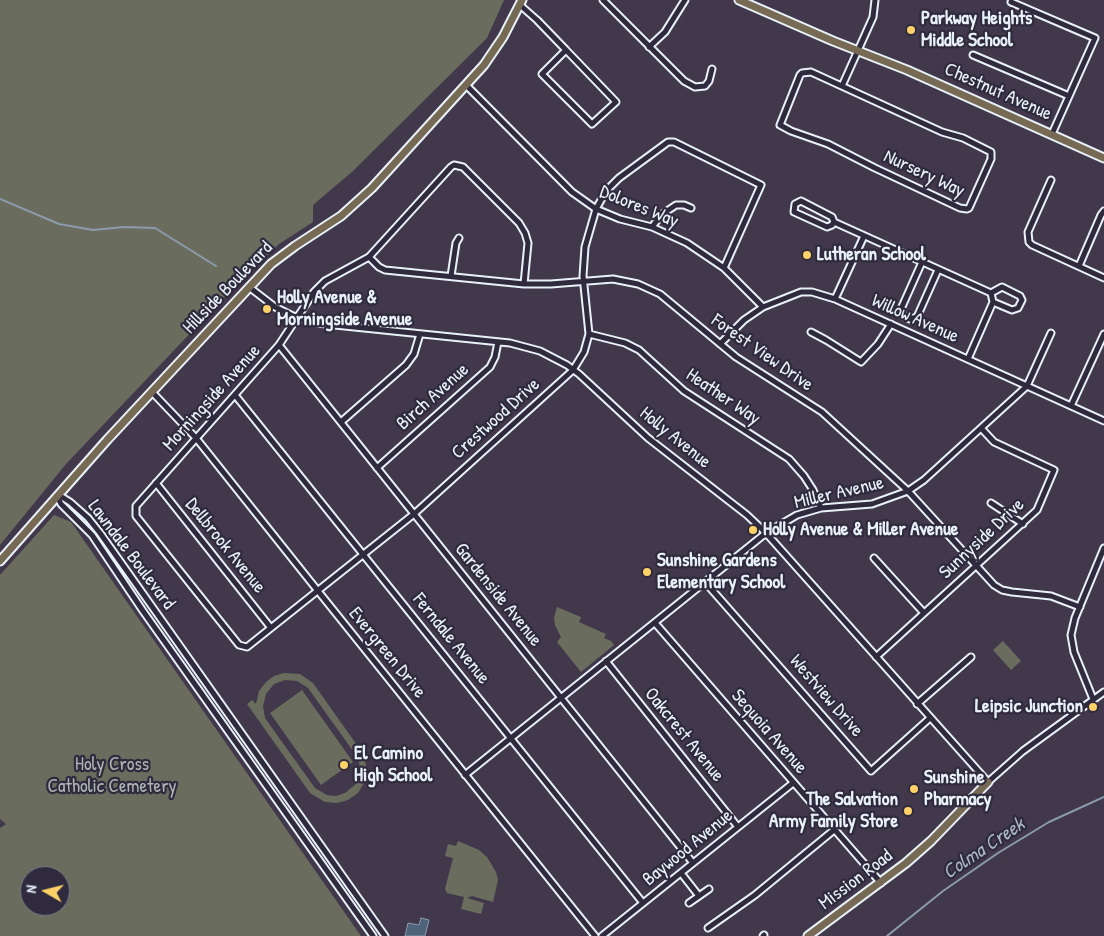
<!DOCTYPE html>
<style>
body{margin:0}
#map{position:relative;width:1104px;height:936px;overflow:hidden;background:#42384c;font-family:"Patrick Hand",sans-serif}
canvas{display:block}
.north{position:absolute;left:20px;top:866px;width:50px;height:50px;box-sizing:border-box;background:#2f2a3d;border:1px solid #797a88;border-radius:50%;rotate:278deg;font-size:14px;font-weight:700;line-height:20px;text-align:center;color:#e8f1f8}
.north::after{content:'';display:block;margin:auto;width:18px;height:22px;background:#ffd166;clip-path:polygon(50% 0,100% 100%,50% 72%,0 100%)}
</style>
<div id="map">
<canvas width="1104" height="936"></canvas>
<div class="north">N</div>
</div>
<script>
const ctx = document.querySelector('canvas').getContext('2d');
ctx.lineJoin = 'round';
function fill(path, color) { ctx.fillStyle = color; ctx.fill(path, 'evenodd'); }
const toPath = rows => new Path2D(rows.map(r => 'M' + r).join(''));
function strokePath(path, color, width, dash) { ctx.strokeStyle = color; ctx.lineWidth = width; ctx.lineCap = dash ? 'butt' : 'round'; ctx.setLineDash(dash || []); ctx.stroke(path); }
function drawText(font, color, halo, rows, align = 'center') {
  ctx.font = font + ' "Patrick Hand",sans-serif'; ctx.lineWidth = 4.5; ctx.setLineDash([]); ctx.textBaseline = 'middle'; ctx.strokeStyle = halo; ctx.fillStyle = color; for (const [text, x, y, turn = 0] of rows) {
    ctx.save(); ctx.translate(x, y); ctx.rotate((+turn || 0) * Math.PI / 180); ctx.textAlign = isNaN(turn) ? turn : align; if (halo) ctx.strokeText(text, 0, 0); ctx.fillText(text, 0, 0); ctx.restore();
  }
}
fill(toPath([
 [0,0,504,0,487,38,353,171,313,205,313,222,279,244,236,285,66,464,0,545],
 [54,515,71,522,361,936,0,936,0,828,6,824,0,819,0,575],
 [30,876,60,876,60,906,30,906],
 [557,607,581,617,579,622,606,634,604,638,611,641,614,645,581,672,557,642,561,637,555,625,554,618],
 [1003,641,1021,661,1011,670,993,650],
 [284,673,300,674,313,683,364,755,367,772,364,783,358,793,348,800,337,803,325,802,310,793,247,704,252,700,256,704,259,691,266,682,274,676],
 [285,680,297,681,308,688,358,758,360,767,359,776,356,784,345,793,336,796,327,795,315,788,265,718,263,706,266,694,274,684],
 [302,690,353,762,321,785,270,713],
 [458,841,479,850,487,857,496,872,498,880,493,902,472,896,467,898,484,903,481,914,461,909,464,897,447,893,445,889,453,858,445,856,448,844,456,846]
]), '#6a6c5d');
const water = toPath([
 [421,918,429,920,425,936,405,936,408,923,419,925,421,918]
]);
fill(water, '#4e627a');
strokePath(water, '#8c9bac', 1);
strokePath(toPath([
 [0,199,59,224,93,230,124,227,155,228,216,266],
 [887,936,943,891,998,853,1049,822,1104,797]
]), '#8c9bac', 2);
const minor = toPath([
 [603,0,684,81,695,87,705,86,709,81,712,69],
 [1011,2,1095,38,1052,134],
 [520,5,537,20,566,50],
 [649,47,665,32,685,0],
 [566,50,616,102,592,124,542,74,566,50],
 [973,55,1069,96],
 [811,72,942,132,963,138,991,152,991,159,969,208,967,209,960,208,875,168,828,144,791,131,780,125,800,75,802,73,811,72],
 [466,85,572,192,596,209,620,219,652,227,687,243,724,268,763,307],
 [842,86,873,17,875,0],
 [1051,180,1028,232,1029,242,1032,245,1104,278],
 [801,201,832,217,834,222,832,225,827,227,794,212,795,204,801,201],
 [834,222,991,293,993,302,1012,310,1018,308,1022,300,1020,296,1002,287,991,293],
 [652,227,661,215,676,205,684,205,691,208],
 [369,257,379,267,385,270,524,284,551,284,613,279,638,284,660,294,736,357,822,412,908,491,994,585,1002,590,1012,592,1051,596,1080,607],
 [922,262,901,309,903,316,910,319,917,317,938,270],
 [1079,266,1101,215,1104,211],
 [451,276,456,243,459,238],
 [524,284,528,243,525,233,519,223,463,167,454,165,451,167,369,257,325,281,314,292,279,345,136,506,136,516,239,645,247,647,414,514,573,370,584,352,589,334,583,276,585,247,596,209,606,191,619,178,668,142,674,142,761,185,724,268],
 [249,287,275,307,293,316,307,321,325,324,510,343,540,351,567,365,579,374,648,438,747,515,766,533,988,782,1023,751,1104,692],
 [835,299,864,236],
 [811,332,826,340,861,362,878,344,891,324],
 [589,334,625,343,639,350,684,391,789,459,804,476,813,490,821,508],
 [720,344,744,320,763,307,801,292,812,292,835,299,1104,421],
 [279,345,693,863],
 [968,359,993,302],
 [152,392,196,438,318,591,595,936],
 [235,395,643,903],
 [1071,406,1104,334],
 [341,422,406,365,414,354,420,334],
 [377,468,490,367,495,357,498,342],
 [156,483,271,628],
 [57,496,62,497,70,502,88,518,100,533,385,936],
 [57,496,61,504,92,535,143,611,373,936],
 [991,503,1023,524],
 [874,558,924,613],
 [705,582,871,771,930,718],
 [655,623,881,883],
 [876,657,1037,510,1054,470,994,442,981,428],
 [606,661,738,827],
 [1093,699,1074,652,1071,635,1075,618,1104,548],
 [917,704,971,657],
 [465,775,766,533,797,515,821,508,872,504,908,491,924,480,1027,386,1051,333],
 [681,873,699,896],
 [689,903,709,889],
 [708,928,755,895,834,830],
 [602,936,793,783],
 [763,936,764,935]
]);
const major = toPath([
 [739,0,833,41,907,70,1104,158],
 [0,561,107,440,271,264,295,246,341,216,372,188,484,65,503,37,522,0],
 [808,936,906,863,931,841,988,782]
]);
strokePath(minor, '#e8f1f8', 9);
strokePath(major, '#e8f1f8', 11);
strokePath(minor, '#2f2a3d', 5);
strokePath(major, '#776a54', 7);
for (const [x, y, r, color] of [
 [911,30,5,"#ffd166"],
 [807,255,5,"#ffd166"],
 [267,309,5,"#ffd166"],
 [753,530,5,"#ffd166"],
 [647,572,5,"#ffd166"],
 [1093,707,5,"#ffd166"],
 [344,765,5,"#ffd166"],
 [914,789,5,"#ffd166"],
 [908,811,5,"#ffd166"]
]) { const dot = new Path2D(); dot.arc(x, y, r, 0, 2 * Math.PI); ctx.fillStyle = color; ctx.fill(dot); strokePath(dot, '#2f2a3d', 2); }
drawText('bold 19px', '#e8f1f8', '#2f2a3d', [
 ["Parkway Heights",921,19],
 ["Middle School",921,41],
 ["Lutheran School",817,255],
 ["Holly Avenue &",277,298],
 ["Morningside Avenue",277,320],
 ["Holly Avenue & Miller Avenue",763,530],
 ["Sunshine Gardens",657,561],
 ["Elementary School",657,583],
 ["Leipsic Junction",1083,707,"right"],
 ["El Camino",354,754],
 ["High School",354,776],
 ["Sunshine",924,778],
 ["Pharmacy",924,800],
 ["The Salvation",898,800,"right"],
 ["Army Family Store",898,822,"right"]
], 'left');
drawText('19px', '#e8f1f8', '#2f2a3d', [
 ["Chestnut Avenue",998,92,24],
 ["Nursery Way",924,174,25],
 ["Dolores Way",639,207,22],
 ["Hillside Boulevard",228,288,-46],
 ["Willow Avenue",915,319,24],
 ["Forest View Drive",762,353,35],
 ["Birch Avenue",433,397,-42],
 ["Heather Way",723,397,34],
 ["Morningside Avenue",212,398,-48],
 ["Crestwood Drive",496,419,-42],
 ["Holly Avenue",675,438,39],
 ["Miller Avenue",839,493,-13],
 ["Sunnyside Drive",982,539,-43],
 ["Dellbrook Avenue",225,546,51],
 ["Lawndale Boulevard",131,555,53],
 ["Gardenside Avenue",498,595,51],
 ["Ferndale Avenue",451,639,51],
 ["Evergreen Drive",387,653,51],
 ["Westview Drive",826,696,49],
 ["Sequoia Avenue",769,732,49],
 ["Oakcrest Avenue",684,735,51],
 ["Baywood Avenue",688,848,-39],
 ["Mission Road",856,880,-37]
]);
drawText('19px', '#afb5b2', '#2f2a3d', [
 ["Holy Cross",112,765],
 ["Catholic Cemetery",112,787]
]);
drawText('italic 20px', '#aab8c6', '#2f2a3d', [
 ["Colma Creek",984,849,-34]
]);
</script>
